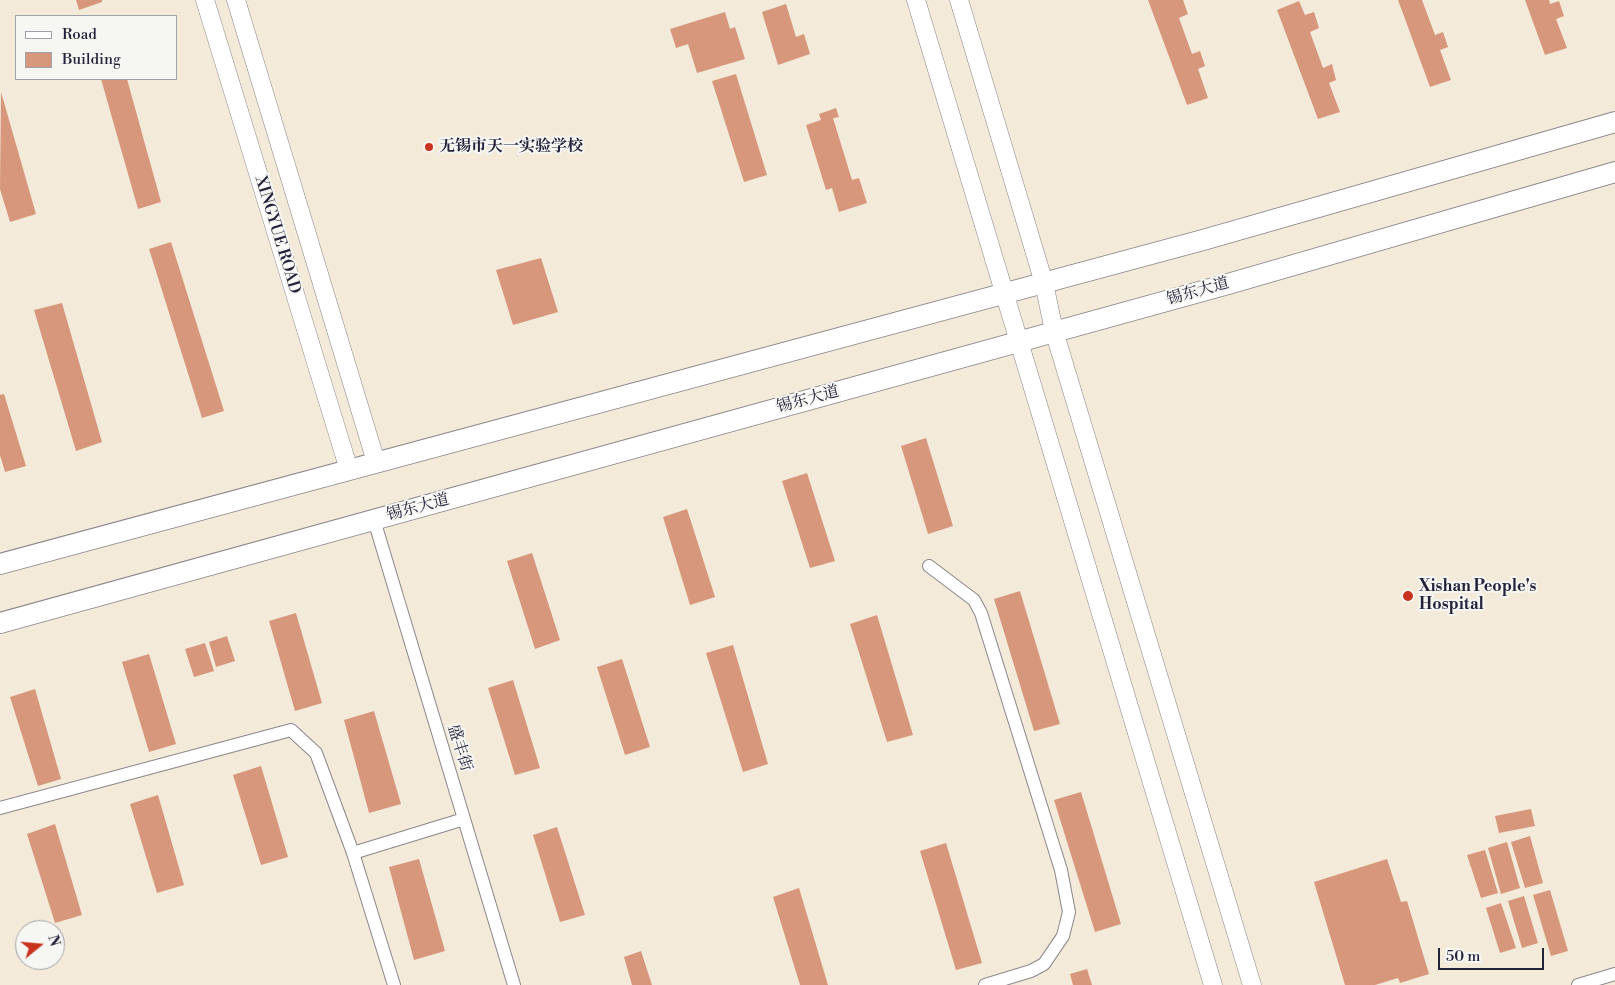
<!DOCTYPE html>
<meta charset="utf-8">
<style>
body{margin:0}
#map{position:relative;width:1615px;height:985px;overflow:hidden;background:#f4ead9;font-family:"Libre Bodoni",serif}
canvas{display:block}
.legend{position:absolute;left:15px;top:15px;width:162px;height:65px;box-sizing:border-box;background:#f6f6f2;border:1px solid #a1a1a9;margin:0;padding:6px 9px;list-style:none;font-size:15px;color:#22223b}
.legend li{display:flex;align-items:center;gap:10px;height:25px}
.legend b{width:25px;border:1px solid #a1a1a9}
.north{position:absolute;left:15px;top:920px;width:50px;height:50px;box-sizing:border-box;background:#f6f6f2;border:1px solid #a1a1a9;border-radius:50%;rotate:73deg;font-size:14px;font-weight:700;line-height:20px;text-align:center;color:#22223b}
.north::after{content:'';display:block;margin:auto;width:18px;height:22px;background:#c8321e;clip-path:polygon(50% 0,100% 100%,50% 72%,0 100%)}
.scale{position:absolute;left:1438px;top:948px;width:106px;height:22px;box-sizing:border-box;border:2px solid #22223b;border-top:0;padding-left:6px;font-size:15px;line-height:18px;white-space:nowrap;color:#22223b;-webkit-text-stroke:4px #f6f6f2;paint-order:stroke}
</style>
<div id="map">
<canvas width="1615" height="985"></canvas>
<ul class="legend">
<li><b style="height:6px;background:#fff"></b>Road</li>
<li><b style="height:14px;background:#d6977c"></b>Building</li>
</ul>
<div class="north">N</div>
<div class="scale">50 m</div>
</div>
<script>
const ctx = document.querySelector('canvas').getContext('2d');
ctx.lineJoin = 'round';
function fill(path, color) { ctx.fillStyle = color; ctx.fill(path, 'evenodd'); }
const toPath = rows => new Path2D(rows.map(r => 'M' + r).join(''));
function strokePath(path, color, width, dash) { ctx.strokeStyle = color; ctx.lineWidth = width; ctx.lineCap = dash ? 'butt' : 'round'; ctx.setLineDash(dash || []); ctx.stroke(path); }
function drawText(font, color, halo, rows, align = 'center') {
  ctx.font = font + ' "Libre Bodoni","Noto Serif SC",serif'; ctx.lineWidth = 4; ctx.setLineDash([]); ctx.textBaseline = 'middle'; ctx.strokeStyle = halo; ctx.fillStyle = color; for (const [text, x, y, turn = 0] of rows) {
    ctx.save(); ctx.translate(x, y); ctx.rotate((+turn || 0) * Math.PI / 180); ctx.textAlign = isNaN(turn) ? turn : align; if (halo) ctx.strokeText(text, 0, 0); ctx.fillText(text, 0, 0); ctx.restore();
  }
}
fill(toPath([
 [76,0,102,0,102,2,79,10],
 [1148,0,1183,0,1188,14,1179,18,1192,54,1200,51,1205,66,1198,69,1208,98,1187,105],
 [1398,0,1422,0,1435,35,1443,32,1448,47,1440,50,1451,80,1430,87],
 [1525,0,1549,0,1550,4,1559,1,1564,16,1556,19,1567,48,1545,55],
 [1299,1,1305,15,1314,12,1319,28,1310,32,1323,68,1332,64,1336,80,1329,83,1340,112,1318,119,1277,10],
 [786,4,796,37,804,34,810,54,778,65,762,12],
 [725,12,730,29,735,27,745,59,697,73,688,44,676,48,670,29],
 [736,74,767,175,744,182,712,81],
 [101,79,127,79,161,202,138,209],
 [1,92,36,214,10,222,0,189],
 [836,108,839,117,833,118,852,180,859,178,867,203,839,212,832,188,826,190,806,125,821,120,819,114],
 [171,242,224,411,202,418,149,249],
 [541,258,558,312,513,325,496,270],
 [62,303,102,442,76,451,34,310],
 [4,394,26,466,5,472,0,455,0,395],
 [926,438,953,526,928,534,901,446],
 [807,473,835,561,810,568,782,481],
 [687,509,715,597,690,605,663,517],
 [532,553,560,640,535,649,507,561],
 [1020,591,1060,724,1034,731,994,599],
 [296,613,322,703,295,711,269,621],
 [877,615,913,735,887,742,850,624],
 [227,636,235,661,216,667,209,642],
 [205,643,214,671,194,677,185,649],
 [733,645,768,764,743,772,706,653],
 [149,654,176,744,149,752,122,662],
 [622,659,650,747,625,755,597,667],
 [513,680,540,768,515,775,488,688],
 [35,689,61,779,38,786,10,697],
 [374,711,401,804,369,813,344,720],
 [261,766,288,857,261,865,233,775],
 [1081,792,1121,924,1095,932,1054,800],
 [158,795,184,885,157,893,130,804],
 [1531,809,1535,826,1499,833,1495,816],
 [55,824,82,915,55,923,27,834],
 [557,827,585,915,560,922,533,835],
 [1530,836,1543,883,1525,888,1511,842],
 [1507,842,1520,888,1501,894,1488,848],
 [946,843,982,963,956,970,920,851],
 [1485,850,1498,893,1481,898,1467,855],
 [419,859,445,951,414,960,389,867],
 [1387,859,1401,902,1407,901,1429,974,1400,983,1398,978,1375,985,1345,985,1314,882],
 [799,888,828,985,800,985,773,897],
 [1550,890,1568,951,1551,956,1533,895],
 [1524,896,1538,943,1522,948,1508,901],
 [1501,903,1516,948,1500,953,1486,908],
 [641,951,652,985,632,985,624,957],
 [1087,969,1092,985,1073,985,1070,974]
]), '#d6977c');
const street = toPath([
 [374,520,514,985],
 [929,566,974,600,981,613,1061,870,1069,912,1063,936,1044,964,1031,971,985,985],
 [0,808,291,730,316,753,353,853,394,985],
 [353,853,464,819],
 [1578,985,1615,974]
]);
const secondary = toPath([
 [205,0,349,470],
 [236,0,376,462],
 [916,0,1213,985],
 [959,0,1044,283,1054,331,1252,985]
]);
const primary = toPath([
 [0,564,1203,240,1615,122],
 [0,623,1228,284,1615,172]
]);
strokePath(street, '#8b868a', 14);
strokePath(secondary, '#8b868a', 19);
strokePath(primary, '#8b868a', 22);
strokePath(street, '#fff', 12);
strokePath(secondary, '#fff', 18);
strokePath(primary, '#fff', 20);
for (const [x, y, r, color] of [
 [429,147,5,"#c8321e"],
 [1408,596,6,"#c8321e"]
]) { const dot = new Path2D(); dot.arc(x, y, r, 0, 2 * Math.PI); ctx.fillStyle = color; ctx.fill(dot); strokePath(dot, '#f6f6f2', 2); }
drawText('bold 16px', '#22223b', '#f6f6f2', [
 ["无锡市天一实验学校",439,147],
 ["Xishan People's",1419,587],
 ["Hospital",1419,605]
], 'left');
drawText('16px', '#22223b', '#f6f6f2', [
 ["XINGYUE ROAD",277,235,73],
 ["锡东大道",1198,292,-16],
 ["锡东大道",808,400,-15],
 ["锡东大道",418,508,-15],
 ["盛丰街",459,748,73]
]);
</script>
